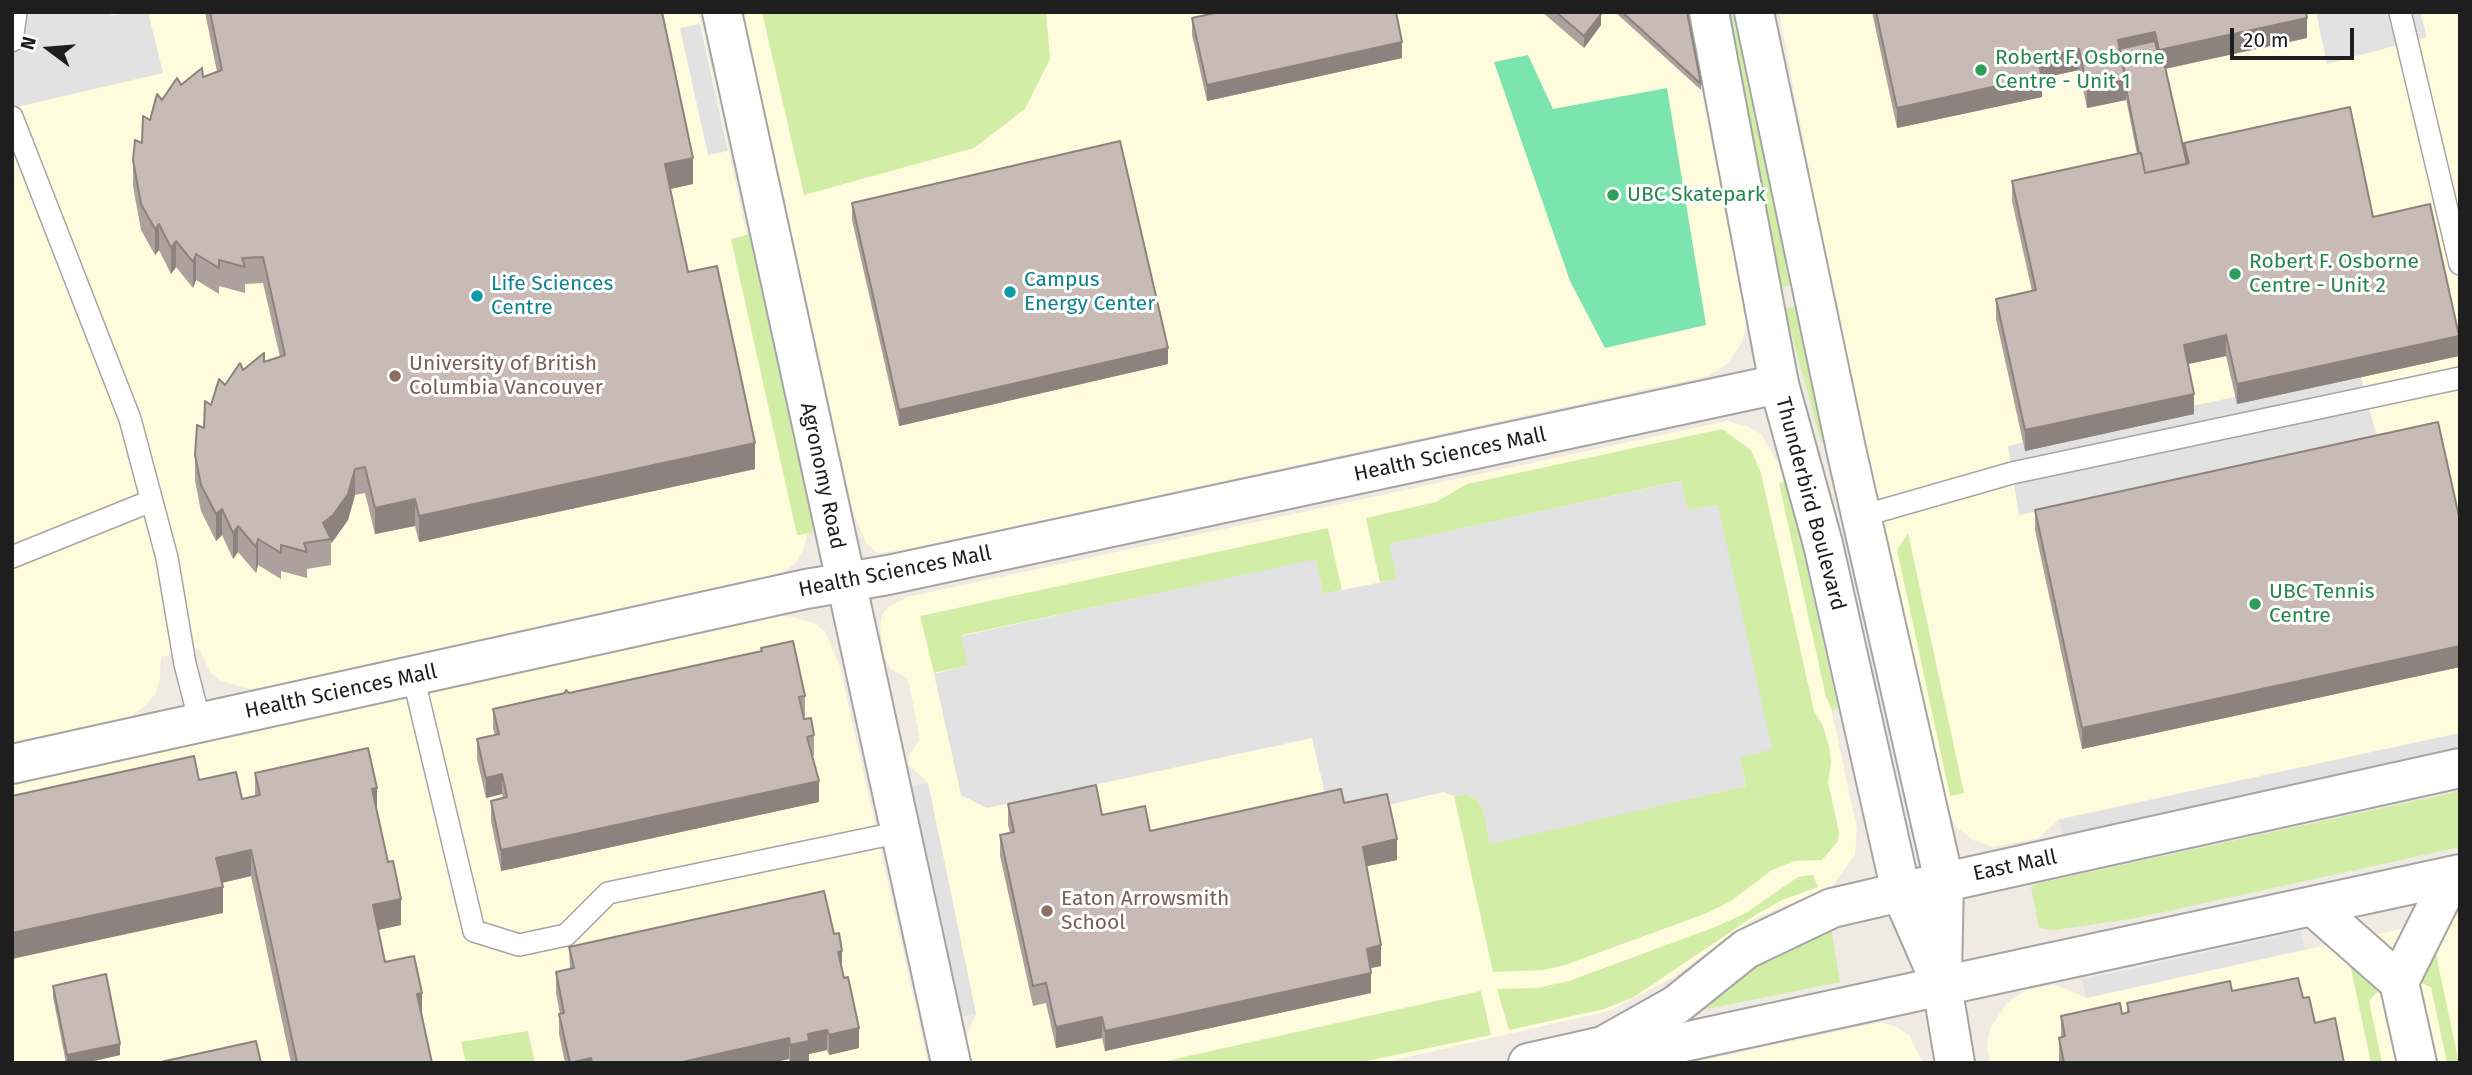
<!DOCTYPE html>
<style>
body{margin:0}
#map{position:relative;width:2472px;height:1075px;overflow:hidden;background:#f0eae3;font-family:"Fira Sans",sans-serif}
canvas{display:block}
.frame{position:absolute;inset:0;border:14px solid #1e1e1e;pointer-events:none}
.north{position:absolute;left:14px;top:14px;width:70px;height:70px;-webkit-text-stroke:5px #fff;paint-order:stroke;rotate:286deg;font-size:19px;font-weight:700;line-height:28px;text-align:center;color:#1e1e1e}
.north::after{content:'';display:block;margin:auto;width:24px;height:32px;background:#1e1e1e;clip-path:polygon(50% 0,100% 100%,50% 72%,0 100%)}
.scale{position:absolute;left:2230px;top:28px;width:124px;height:32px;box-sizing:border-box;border:4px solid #1e1e1e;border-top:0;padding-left:9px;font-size:21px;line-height:24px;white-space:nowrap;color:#1e1e1e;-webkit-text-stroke:5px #fff;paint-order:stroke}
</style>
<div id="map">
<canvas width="2472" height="1075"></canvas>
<div class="frame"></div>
<div class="north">N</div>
<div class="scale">20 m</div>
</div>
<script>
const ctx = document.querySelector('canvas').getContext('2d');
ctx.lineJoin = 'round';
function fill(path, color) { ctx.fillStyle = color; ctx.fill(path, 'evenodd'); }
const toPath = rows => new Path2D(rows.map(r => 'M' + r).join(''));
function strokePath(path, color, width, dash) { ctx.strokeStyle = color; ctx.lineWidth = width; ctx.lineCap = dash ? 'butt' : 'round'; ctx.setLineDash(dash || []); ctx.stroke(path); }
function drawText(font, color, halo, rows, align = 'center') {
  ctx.font = font + ' "Fira Sans",sans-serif'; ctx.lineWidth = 6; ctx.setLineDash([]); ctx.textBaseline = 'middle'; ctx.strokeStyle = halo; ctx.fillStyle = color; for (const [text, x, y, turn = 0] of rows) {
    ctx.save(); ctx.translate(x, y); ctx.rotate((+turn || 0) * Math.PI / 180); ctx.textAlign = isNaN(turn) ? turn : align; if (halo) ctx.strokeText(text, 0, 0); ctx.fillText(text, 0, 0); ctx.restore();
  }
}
fill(toPath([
 [12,12,699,12,809,526,804,548,795,564,776,576,257,691,221,681,211,673,199,649,161,657,160,679,156,693,146,705,132,716,12,744],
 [743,12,1686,12,1745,312,1746,329,1741,344,1727,364,1708,376,900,551,877,553,866,543,853,512],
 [1779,12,2460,12,2460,733,2059,819,2039,838,1993,847,1973,840,1956,827,1943,799,1832,292],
 [1727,421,1747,426,1761,434,1779,464,1857,829,1855,855,1833,885,1752,920,1672,978,1609,1011,1382,1063,972,1063,966,1036,976,1014,928,783,908,764,909,755,920,739,908,679,890,668,884,655,880,627,882,615,889,606,907,597],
 [788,616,814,623,825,631,840,667,928,1063,12,1063,12,783,769,617],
 [2460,916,2460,1063,1990,1063,1987,1046,1990,1028,2008,1002,2028,989,2056,985,2087,998],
 [1881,1022,1897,1027,1909,1035,1923,1063,1690,1063]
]), '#fffbdd');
fill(toPath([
 [762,12,1046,12,1050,59,1025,109,974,148,804,195],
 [1732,14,1804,282,1779,288,1726,16],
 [753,233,814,515,812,533,797,535,731,239],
 [1808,303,1839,439,1821,442,1785,309],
 [1722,429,1751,450,1761,473,1814,711,1822,724,1829,745,1831,762,1828,782,1839,832,1838,841,1822,860,1794,861,1772,870,1731,901,1707,913,1565,965,1543,970,1493,972,1454,796,1465,794,1476,799,1483,808,1490,843,1746,786,1740,758,1718,505,1688,510,1680,481,1390,544,1397,579,1380,582,1366,518,1436,502,1467,484],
 [1788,481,1838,709,1832,710,1826,697,1779,483],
 [1328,528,1342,590,1323,594,1316,560,962,635,969,665,934,673,920,616],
 [1908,533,1964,793,1950,796,1897,550],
 [2460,791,2460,847,2136,918,2055,930,2039,928,2031,887,2040,883],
 [1813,875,1818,887,1782,900,1754,916,1634,997,1604,1009,1509,1030,1497,989,1537,988,1569,981,1715,927,1744,914,1798,877],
 [1831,927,1840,982,1697,1011,1771,954],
 [2434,945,2459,1063,2447,1063,2431,987,2419,982],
 [2350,964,2379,990,2369,1001,2382,1063,2371,1063],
 [1481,991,1491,1035,1357,1063,1157,1063],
 [528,1031,535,1063,466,1063,461,1042]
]), '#d2eda6');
fill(toPath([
 [1528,55,1553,109,1667,88,1706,325,1605,348,1570,281,1494,62]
]), '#7ce4ae');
fill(toPath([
 [12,12,110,12,111,15,148,12,163,73,12,108],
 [2316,12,2420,12,2427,37,2327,64],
 [700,24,728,151,708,155,680,28],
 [2359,370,2378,441,2019,515,2008,446],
 [1681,481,1688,510,1718,505,1772,749,1740,758,1746,786,1490,844,1483,808,1476,799,1465,794,1454,796,1443,792,1331,819,1312,738,987,808,961,795,934,674,968,665,961,636,1316,559,1323,594,1397,579,1389,544],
 [2460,733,2460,752,2063,837,2059,820],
 [928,783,976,1014,959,1017,912,786],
 [2301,931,2305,949,2086,998,2082,980]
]), '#e2e2e2');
const service = toPath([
 [2400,12,2460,264],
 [12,41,16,12],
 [12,117,130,419,167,558,185,664,200,722],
 [1862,516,2012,473,2460,378],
 [12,557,151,501],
 [413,676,474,931,519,945,566,935,608,893,901,832]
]);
const minor = toPath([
 [722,12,951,1063],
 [12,764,806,589,888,575,1779,384],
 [2314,907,2399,982,2417,1063],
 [2399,982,2452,876],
 [1603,1046,1647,1050,1942,986,1955,1063],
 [1528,1063,1603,1046,1676,1005,1746,949,1832,908,1901,892]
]);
const tertiary = toPath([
 [1709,12,1779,384,1823,544,1901,892,1942,986],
 [1754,12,1846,449,1944,881,1942,974],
 [1918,888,2460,768],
 [1942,986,2460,874]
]);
strokePath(service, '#a5a5a5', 24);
strokePath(minor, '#a5a5a5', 42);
strokePath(tertiary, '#a5a5a5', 42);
strokePath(service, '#fff', 21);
strokePath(minor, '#fff', 38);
strokePath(tertiary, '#fff', 38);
fill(toPath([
 [205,12,662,12,693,184,670,189,688,272,755,469,419,542,415,526,375,534,365,493,355,495,348,520,333,541,331,543,331,565,307,569,307,578,281,571,281,579,258,565,256,573,238,552,233,559,222,535,216,541,201,511,195,481,195,455,211,405,225,385,243,370,280,357,263,283,245,284,245,293,219,286,219,294,196,280,193,288,176,267,171,274,159,250,155,255,141,230,133,186,133,160,142,143,150,120,162,100,181,85,217,72],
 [1542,12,1599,12,1601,25,1584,48],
 [1615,12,1687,12,1701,84,1701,90],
 [1872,12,2306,12,2307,38,2165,69,2184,151,2184,143,2373,217,2459,356,2237,404,2226,356,2188,364,2194,414,2025,451,1996,319,1996,299,2032,291,2012,201,2012,181,2137,154,2126,99,2126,100,2087,108,2079,70,2042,78,2042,97,1897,128],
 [1192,18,1402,58,1207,101,1192,35],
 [852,203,1168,364,899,426,852,220],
 [2035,510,2460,521,2460,667,2082,749,2035,530],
 [761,648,805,696,805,716,803,717,804,719,814,735,814,756,812,756,819,802,501,871,491,821,491,801,503,798,502,794,486,798,477,759,477,739,495,735,493,729,493,709,761,651],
 [255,773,377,811,401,925,378,930,385,962,422,1016,432,1063,291,1063,251,876,222,883,223,913,199,780,242,799,255,796],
 [1344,803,1397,860,1366,866,1381,966,1370,968,1371,993,1105,1051,1102,1038,1056,1048,1046,1003,1033,1006,1000,856,1000,835,1010,833,1008,825,1008,804,1102,815,1150,831],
 [569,947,842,971,859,1048,829,1055,827,1050,809,1054,809,1061,803,1063,790,1063,789,1059,770,1063,565,1063,559,1034,559,1014,560,1014,556,993,556,972,570,969],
 [53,986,120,1055,85,1063,66,1063,53,997],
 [2232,991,2303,998,2315,1023,2344,1063,2059,1063,2059,1038,2061,1037,2061,1016,2122,1014,2127,1013,2127,1003]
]), '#aca19d');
fill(toPath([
 [1601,14,1601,25,1584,48,1584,36],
 [2307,18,2307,38,2159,70,2159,50],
 [2155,32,2155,52,2120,60,2118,40],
 [1402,42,1402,58,1207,101,1207,85],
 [2079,49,2079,70,2042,78,2042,97,1897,128,1897,108,2037,59],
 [2126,80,2126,100,2087,108,2087,88],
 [693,158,693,184,665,190,665,164],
 [159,224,159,250,155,255,155,229],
 [176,241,176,267,171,274,171,248],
 [196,254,196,280,193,288,193,262],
 [2226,335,2226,356,2184,365,2184,345],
 [2459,336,2459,356,2237,404,2237,384],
 [1168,348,1168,364,899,426,899,410],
 [2194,394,2194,414,2025,451,2025,430],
 [755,443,755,469,419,542,419,516],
 [355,469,355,495,348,520,333,541,331,543,331,539,323,523],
 [415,499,415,526,375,534,375,508],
 [222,509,222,535,216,541,216,514],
 [238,526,238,552,233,559,233,533],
 [258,539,258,565,256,573,256,547],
 [2460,646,2460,667,2082,749,2082,728],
 [502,774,502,794,486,798,486,778],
 [819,781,819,802,501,871,501,850],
 [377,788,377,815,372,789],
 [1397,839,1397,860,1363,867,1363,847],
 [251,850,251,876,216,884,216,858],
 [223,887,223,913,12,959,12,933],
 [401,899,401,925,373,931,373,905],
 [1381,945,1381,966,1367,969,1367,949],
 [842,951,842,971,838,952],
 [1371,973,1371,993,1105,1051,1105,1031],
 [422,993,422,1019,417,994],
 [1102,1017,1102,1038,1056,1048,1056,1027],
 [859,1028,859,1048,829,1055,829,1035],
 [827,1030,827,1050,809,1054,809,1061,803,1063,790,1063,790,1045,808,1034],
 [789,1038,789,1059,770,1063,678,1063],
 [120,1044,120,1055,85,1063,67,1063,67,1055],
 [591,1058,591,1063,570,1063]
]), '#8c837f');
const building = toPath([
 [210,12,662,12,693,158,665,164,675,212,688,272,717,266,755,443,419,516,415,499,375,508,365,467,355,469,348,494,333,515,323,523,331,539,304,543,307,552,281,545,281,553,258,539,256,547,238,526,233,533,222,509,216,514,201,485,195,455,197,425,204,428,205,401,211,405,219,379,225,385,240,363,243,370,264,353,264,362,285,355,263,257,242,258,245,267,219,260,219,268,196,254,193,262,176,241,171,248,159,224,155,229,141,204,133,160,135,140,142,143,143,116,150,120,157,94,162,100,177,78,181,85,202,68,203,77,222,70,210,12],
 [1220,12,1396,12,1402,42,1207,85,1192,18,1220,12],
 [1556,12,1599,12,1601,14,1584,36,1556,12],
 [1622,12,1687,12,1701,84,1622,12],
 [1876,12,2306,12,2307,18,2159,50,2155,32,2118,40,2126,80,2087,88,2079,49,2037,59,2042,76,1897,108,1876,12],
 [2155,41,2159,59,2163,58,2187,164,2145,173,2141,153,2139,153,2126,88,2126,80,2119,49,2155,41],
 [2350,107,2373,217,2430,204,2459,336,2237,384,2226,335,2184,345,2194,394,2025,430,1996,299,2036,290,2012,181,2141,153,2145,173,2189,163,2184,143,2350,107],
 [1120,141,1168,348,899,410,852,203,1120,141],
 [2438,422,2460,521,2460,646,2082,728,2035,510,2438,422],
 [793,641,805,696,799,697,804,719,811,718,814,735,807,737,819,781,501,850,491,801,507,797,502,774,486,778,477,739,499,734,493,709,565,693,566,690,569,693,762,651,761,648,793,641],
 [368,748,377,788,372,789,388,862,393,861,401,899,373,905,385,962,414,956,422,993,417,994,432,1063,294,1063,297,1062,251,850,216,858,223,887,12,933,12,796,194,756,199,780,236,772,242,799,260,795,255,773,368,748],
 [1096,785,1102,815,1145,806,1150,831,1341,789,1344,803,1387,794,1397,839,1363,847,1381,945,1367,949,1371,973,1105,1031,1102,1017,1056,1027,1046,983,1033,986,1000,835,1014,832,1008,804,1096,785],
 [824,891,834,934,839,933,842,951,838,952,844,978,848,977,859,1028,829,1035,827,1030,808,1034,809,1041,790,1045,789,1038,678,1063,592,1063,591,1058,570,1063,559,1014,564,1013,556,972,574,968,569,947,824,891],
 [106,974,120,1044,67,1055,53,986,106,974],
 [2298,978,2303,998,2309,997,2315,1023,2335,1018,2344,1063,2064,1063,2059,1038,2065,1036,2061,1016,2120,1003,2122,1014,2129,1012,2127,1003,2230,981,2232,991,2298,978],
 [256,1041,261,1063,156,1063,256,1041]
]);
fill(building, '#c8bbb6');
strokePath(building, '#8c837f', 2);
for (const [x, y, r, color] of [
 [1981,70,7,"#2e9e5b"],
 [1613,195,7,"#2e9e5b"],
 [2235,274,7,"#2e9e5b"],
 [1010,292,7,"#0f9aa8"],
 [477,296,7,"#0f9aa8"],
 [395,376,7,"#8d6e63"],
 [2255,604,7,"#2e9e5b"],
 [1047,911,7,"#8d6e63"]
]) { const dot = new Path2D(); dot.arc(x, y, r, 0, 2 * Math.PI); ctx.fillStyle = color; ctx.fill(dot); strokePath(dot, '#fff', 2.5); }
drawText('21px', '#27864d', '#fff', [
 ["Robert F. Osborne",1995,58],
 ["Centre - Unit 1",1995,82],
 ["UBC Skatepark",1627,195],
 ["Robert F. Osborne",2249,262],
 ["Centre - Unit 2",2249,286],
 ["UBC Tennis",2269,592],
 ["Centre",2269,616]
], 'left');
drawText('21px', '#0d838f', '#fff', [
 ["Campus",1024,280],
 ["Energy Center",1024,304],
 ["Life Sciences",491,284],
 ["Centre",491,308]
], 'left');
drawText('21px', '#785e54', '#fff', [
 ["University of British",409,364],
 ["Columbia Vancouver",409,388],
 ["Eaton Arrowsmith",1061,899],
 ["School",1061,923]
], 'left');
drawText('21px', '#1e1e1e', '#fff', [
 ["Health Sciences Mall",1450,455,-12],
 ["Agronomy Road",822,476,78],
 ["Thunderbird Boulevard",1810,504,75],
 ["Health Sciences Mall",895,572,-11],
 ["Health Sciences Mall",341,692,-12],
 ["East Mall",2015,866,-12]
]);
</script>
